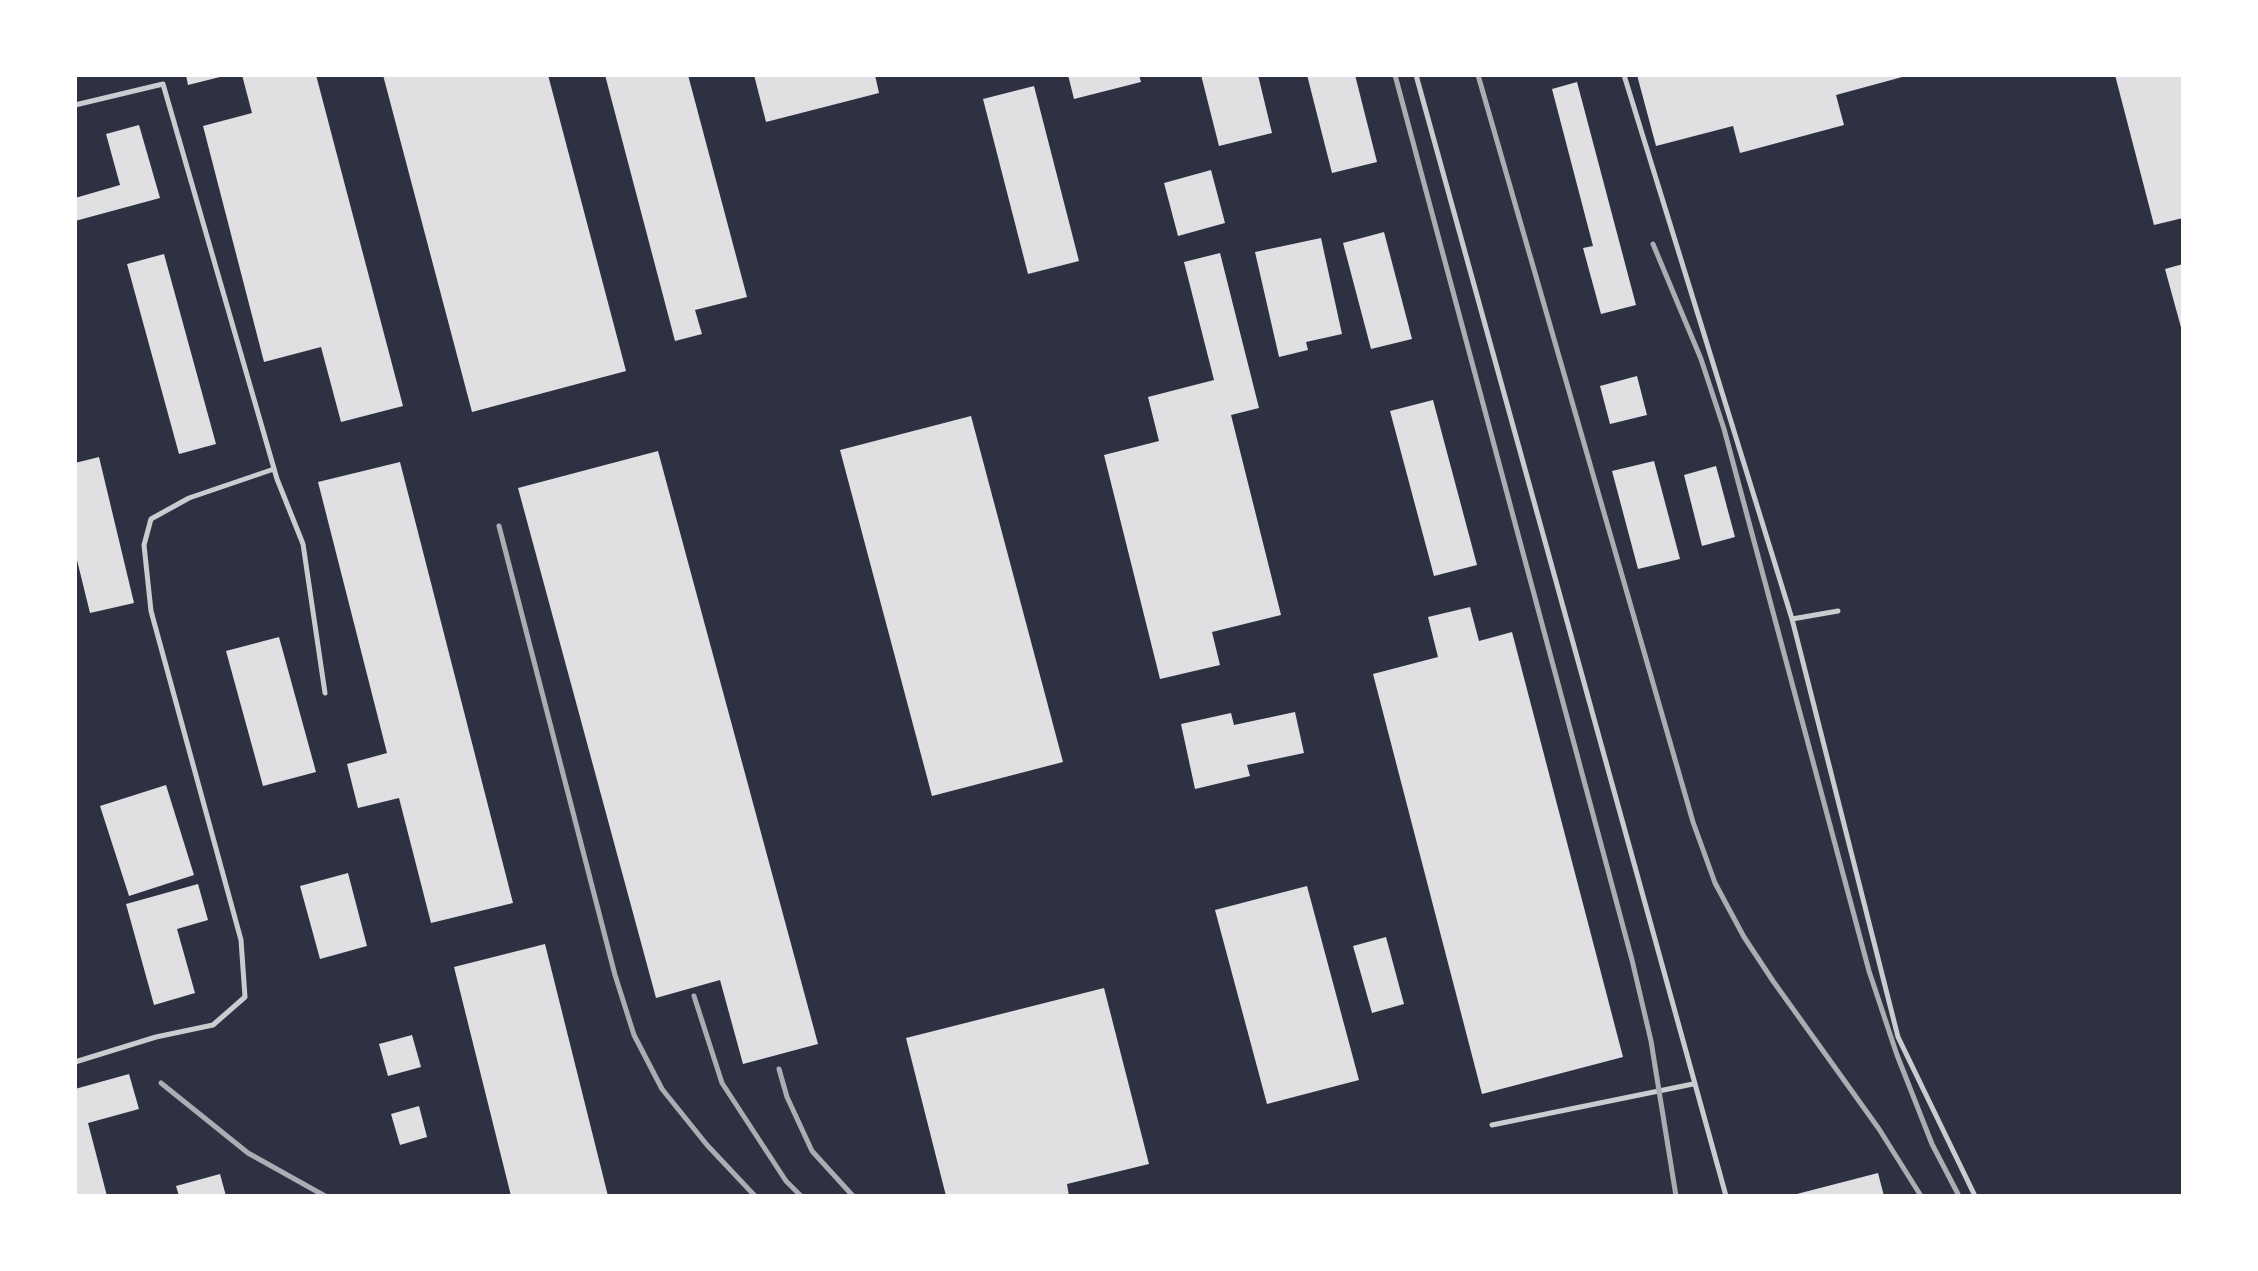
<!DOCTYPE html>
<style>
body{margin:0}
#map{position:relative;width:2258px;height:1271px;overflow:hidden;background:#2d3142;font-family:Barlow,sans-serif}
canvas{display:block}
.frame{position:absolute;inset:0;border:77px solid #fff;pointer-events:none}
</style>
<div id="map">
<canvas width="2258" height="1271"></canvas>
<div class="frame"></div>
</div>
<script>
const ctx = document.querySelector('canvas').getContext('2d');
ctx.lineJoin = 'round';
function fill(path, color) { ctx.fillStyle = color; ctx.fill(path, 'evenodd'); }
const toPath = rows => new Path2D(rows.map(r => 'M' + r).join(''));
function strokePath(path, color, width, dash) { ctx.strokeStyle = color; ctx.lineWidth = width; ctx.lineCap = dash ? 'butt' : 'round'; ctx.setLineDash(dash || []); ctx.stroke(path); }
fill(toPath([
 [186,75,224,75,224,76,188,85],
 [242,75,316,75,403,406,341,422,321,347,264,362,203,126,252,113],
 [383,75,548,75,626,371,472,412],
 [605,75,688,75,747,297,695,310,702,334,675,341],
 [754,75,875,75,879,93,766,122],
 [1068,75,1139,75,1141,82,1074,99],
 [1201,75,1258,75,1272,133,1219,146],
 [1307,75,1355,75,1377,162,1332,173],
 [1637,75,1906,75,1906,76,1836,95,1844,125,1740,153,1733,126,1656,146],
 [2115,75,2183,75,2183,218,2154,225],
 [1577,82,1636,305,1601,314,1583,248,1593,246,1552,89],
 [1034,86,1079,261,1028,274,983,99],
 [139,125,160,198,75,221,75,198,120,185,106,134],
 [1211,170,1225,223,1178,236,1164,183],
 [1384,232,1412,339,1371,349,1343,243],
 [1321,238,1342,334,1306,342,1308,350,1279,357,1255,252],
 [1220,253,1259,408,1231,415,1281,615,1212,632,1220,665,1160,679,1104,455,1159,441,1148,397,1214,380,1184,262],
 [164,254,216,444,179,454,127,264],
 [2183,264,2183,331,2182,331,2165,269],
 [1637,376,1647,415,1610,424,1600,386],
 [1433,400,1477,565,1434,576,1390,411],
 [971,416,1063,762,932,796,840,450],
 [658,451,818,1044,743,1064,720,980,656,998,518,488],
 [99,457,134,603,90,613,75,552,75,463],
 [1654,461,1680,559,1638,569,1612,471],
 [400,462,513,903,431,923,399,798,358,808,347,764,387,753,318,482],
 [1716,466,1735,537,1702,546,1684,475],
 [1470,607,1479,641,1512,632,1623,1057,1482,1094,1373,674,1438,657,1428,617],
 [279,637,316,772,263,786,226,651],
 [1295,712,1304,753,1247,765,1250,776,1195,789,1181,724,1231,713,1234,725],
 [166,785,194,875,129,896,100,806],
 [348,873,367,946,320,959,300,886],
 [198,884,208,920,177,929,195,993,154,1005,126,904],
 [1307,886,1359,1080,1267,1104,1215,910],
 [1386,937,1404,1004,1372,1013,1353,946],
 [545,944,608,1196,511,1196,454,967],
 [1104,988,1149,1164,1067,1184,1069,1196,946,1196,906,1038],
 [412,1035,421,1067,388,1076,379,1044],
 [129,1074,139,1109,88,1123,107,1196,75,1196,75,1089],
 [419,1106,427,1137,400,1145,391,1114],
 [1878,1173,1884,1196,1793,1196,1793,1195],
 [220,1174,226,1196,179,1196,176,1186]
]), '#e0e0e3');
strokePath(toPath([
 [1416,75,1726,1196],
 [1624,75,1792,619],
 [75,105,163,84,277,479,303,544,325,693],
 [1838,611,1792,619,1898,1037,1975,1196],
 [75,1062,156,1037,213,1025,245,997,241,940,151,611,144,545,151,519,189,498,274,469],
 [1492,1125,1693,1084]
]), '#caccd0', 5);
strokePath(toPath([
 [1395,75,1632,960,1651,1041,1676,1196],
 [1478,75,1693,822,1715,883,1744,937,1773,981,1879,1129,1921,1196],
 [1653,244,1701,359,1724,429,1869,971,1897,1055,1932,1144,1959,1196],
 [499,526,615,975,634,1035,662,1089,707,1145,755,1196],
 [694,996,722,1083,786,1181,801,1196],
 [779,1069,787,1097,812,1151,853,1196],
 [161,1083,248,1153,325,1196]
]), '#abadb3', 5);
</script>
